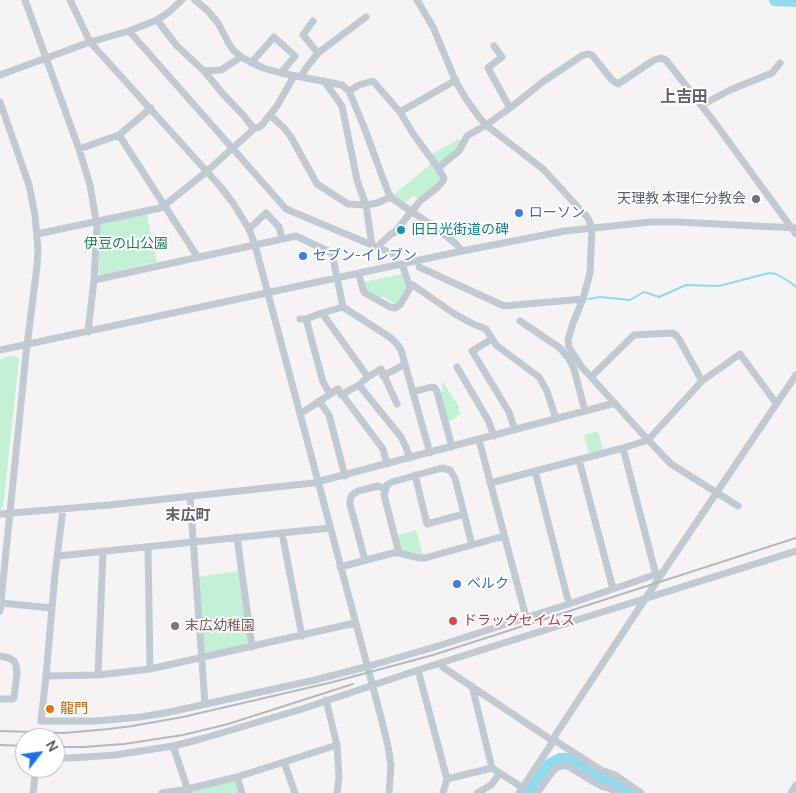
<!DOCTYPE html>
<meta charset="utf-8">
<style>
body{margin:0}
#map{position:relative;width:796px;height:793px;overflow:hidden;background:#f5f3f3;font-family:Manrope,sans-serif}
canvas{display:block}
.north{position:absolute;left:15px;top:728px;width:50px;height:50px;box-sizing:border-box;background:#fff;border:1px solid #b7bbc0;border-radius:50%;rotate:60deg;font-size:14px;font-weight:700;line-height:20px;text-align:center;color:#4a5661}
.north::after{content:'';display:block;margin:auto;width:18px;height:22px;background:#1a73e8;clip-path:polygon(50% 0,100% 100%,50% 72%,0 100%)}
</style>
<div id="map">
<canvas width="796" height="793"></canvas>
<div class="north">N</div>
</div>
<script>
const ctx = document.querySelector('canvas').getContext('2d');
ctx.lineJoin = 'round';
function fill(path, color) { ctx.fillStyle = color; ctx.fill(path, 'evenodd'); }
const toPath = rows => new Path2D(rows.map(r => 'M' + r).join(''));
function strokePath(path, color, width, dash) { ctx.strokeStyle = color; ctx.lineWidth = width; ctx.lineCap = dash ? 'butt' : 'round'; ctx.setLineDash(dash || []); ctx.stroke(path); }
function drawText(font, color, halo, rows, align = 'center') {
  ctx.font = font + ' Manrope,"Noto Sans JP",sans-serif'; ctx.lineWidth = 4; ctx.setLineDash([]); ctx.textBaseline = 'middle'; ctx.strokeStyle = halo; ctx.fillStyle = color; for (const [text, x, y, turn = 0] of rows) {
    ctx.save(); ctx.translate(x, y); ctx.rotate((+turn || 0) * Math.PI / 180); ctx.textAlign = isNaN(turn) ? turn : align; if (halo) ctx.strokeText(text, 0, 0); ctx.fillText(text, 0, 0); ctx.restore();
  }
}
fill(toPath([
 [459,139,462,143,459,149,438,165,430,155],
 [432,163,441,179,439,182,419,200,414,195,404,204,392,196],
 [147,214,157,262,100,275,98,273,99,253,99,227,101,223],
 [402,274,403,281,407,286,399,303,395,304,382,296,380,299,368,292,365,287,364,282],
 [14,355,19,359,3,508,0,510,0,359],
 [443,382,460,408,458,409,461,414,447,423,439,393,443,390,441,384],
 [598,431,603,450,589,454,584,435],
 [416,530,423,555,402,550,398,535],
 [238,571,249,642,247,645,206,654,204,653,198,577],
 [232,781,235,782,238,793,193,793,194,791]
]), '#c3f1d5');
strokePath(toPath([
 [589,299,600,297,630,300,644,292,659,297,686,285,719,286,769,273,776,274,790,282,796,287]
]), '#90daee', 2);
strokePath(toPath([
 [775,0,796,1],
 [529,793,550,764,560,759,570,759,577,762,593,774,620,784,632,793]
]), '#90daee', 12);
strokePath(toPath([
 [25,0,79,149,90,185,97,226,94,280,88,332],
 [70,0,90,42,219,185,233,203,249,229,255,245,382,721,388,746,391,766,389,793],
 [195,0,208,11,218,23,229,44,234,51,243,58,263,68,281,73,342,85,349,91,364,127,388,192,393,199,439,230,457,245,462,251],
 [417,0,433,27,456,82,466,99,479,117,486,125,543,169,588,218,592,228,590,273,583,299,573,323,568,340,569,347,574,355,581,366,648,440,671,464,738,506],
 [157,20,169,12,182,0],
 [129,31,286,209,372,245],
 [494,46,502,57,489,67,488,68,510,108],
 [318,53,366,17],
 [251,63,274,37,295,56,281,73],
 [204,71,221,70,238,59,240,56],
 [0,75,90,42,129,31,157,20,177,46,204,71,223,94,244,116,254,129],
 [301,77,306,68,318,53,303,35,313,21],
 [324,81,342,106,357,180,366,205,377,203,391,197],
 [349,91,359,85,373,81,400,112],
 [0,102,29,185,35,215,38,250,37,266,26,354,0,611],
 [702,105,730,90,772,73,780,63],
 [270,115,285,129,291,137,317,184,348,204,366,205,372,245,396,255],
 [119,135,197,256],
 [79,149,119,135,151,108],
 [438,168,414,135,400,112,456,80],
 [249,229,266,213,279,227,282,239],
 [37,234,160,208,165,205,206,172,254,129,261,126,277,106,294,76],
 [377,247,391,234,395,232,420,201,437,188,443,181,444,178,438,168,459,151,467,136,486,125,510,108,544,81,583,55,589,54,592,55,612,80,618,84,654,60,661,58,666,60,715,123,796,234],
 [419,267,504,306,583,299],
 [359,274,363,290,365,293,390,307,395,308,400,305,410,288,402,264],
 [94,280,296,236,332,253,343,307],
 [409,284,413,285,453,313,473,324,486,329,496,345,539,377,547,391,556,419],
 [322,313,368,377],
 [300,319,306,319,322,313,343,307,391,338,397,344,401,350,430,453],
 [306,319,323,382,330,394],
 [520,321,560,348,569,359,574,369,585,411],
 [492,339,472,351,509,412,515,430],
 [0,350,462,251,565,231,650,222,677,222,796,228],
 [457,367,488,420,494,436],
 [383,376,405,364],
 [591,377,634,335,672,333,676,335,679,339,702,381],
 [359,385,401,437,405,445,410,458],
 [413,392,431,387,435,388,437,392,452,447],
 [341,395,359,385,368,377,381,369,397,404],
 [319,401,329,415,345,476],
 [300,414,338,389,383,449,387,464],
 [479,440,526,617],
 [623,448,656,575],
 [579,460,613,589],
 [535,471,569,604],
 [415,475,427,524,464,514],
 [490,483,623,448,648,440,702,381,740,354,776,403],
 [190,496,205,704],
 [63,509,55,574,46,676,41,721,96,721,140,717,165,713,315,680,373,665,438,646,569,604,663,572],
 [0,514,109,505,313,483,615,403],
 [282,533,302,636],
 [237,537,252,647],
 [148,547,150,669],
 [399,553,384,495,387,485,392,482,442,468,450,470,455,478,472,545],
 [58,556,330,528],
 [365,560,350,504,350,500,352,495,358,491,378,486,385,489],
 [340,567,393,553,399,553,420,558,425,558,504,536],
 [1,603,52,608],
 [0,656,9,658,14,661,16,665,17,673,14,698,12,699,0,699],
 [440,663,444,668,553,741],
 [418,670,447,779,443,793],
 [98,675,103,551],
 [46,676,98,675,150,669,355,623],
 [472,686,492,768],
 [326,700,337,745,339,778,337,793],
 [554,740,601,770,615,775,641,793],
 [173,746,189,793],
 [55,758,71,758,115,755,173,746,201,739,302,709,418,670,796,551],
 [284,762,295,793],
 [237,777,242,793],
 [447,779,492,768,523,788],
 [33,793,36,768],
 [162,793,188,789,237,777,337,745],
 [477,793,491,785,500,773],
 [519,793,554,740,556,734,663,572,796,375],
 [537,793,553,771,556,768,562,766,568,766,592,781,604,787,609,788,617,793],
 [791,793,796,785]
]), '#c1cad2', 7);
strokePath(toPath([
 [0,731,63,733,109,729,132,726,183,717,333,682,433,655,796,538],
 [0,745,25,746],
 [55,747,83,747,124,744,183,735,228,724,353,684]
]), '#b5b8bd', 2);
for (const [x, y, r, color] of [
 [756,199,5,"#6b7280"],
 [519,213,5,"#3f7fe0"],
 [401,230,5,"#0f9aa8"],
 [303,256,5,"#3f7fe0"],
 [457,584,5,"#3f7fe0"],
 [453,621,5,"#e0444e"],
 [175,626,5,"#8d6e63"],
 [50,709,5,"#e8710a"]
]) { const dot = new Path2D(); dot.arc(x, y, r, 0, 2 * Math.PI); ctx.fillStyle = color; ctx.fill(dot); strokePath(dot, '#fff', 2); }
drawText('14px', '#5b616d', '#fff', [
 ["天理教 本理仁分教会",746,199]
], 'right');
drawText('14px', '#366cbe', '#fff', [
 ["ローソン",529,213],
 ["セブン-イレブン",313,256],
 ["ベルク",467,584]
], 'left');
drawText('14px', '#0d838f', '#fff', [
 ["旧日光街道の碑",411,230]
], 'left');
drawText('14px', '#17864f', '#fff', [
 ["伊豆の山公園",126,244]
]);
drawText('14px', '#be3a42', '#fff', [
 ["ドラッグセイムス",463,621]
], 'left');
drawText('14px', '#785e54', '#fff', [
 ["末広幼稚園",185,626]
], 'left');
drawText('14px', '#c56008', '#fff', [
 ["龍門",60,709]
], 'left');
drawText('bold 15px', '#5f6368', '#fff', [
 ["末広町",188,516]
]);
drawText('bold 16px', '#5f6368', '#fff', [
 ["上吉田",684,98]
]);
</script>
